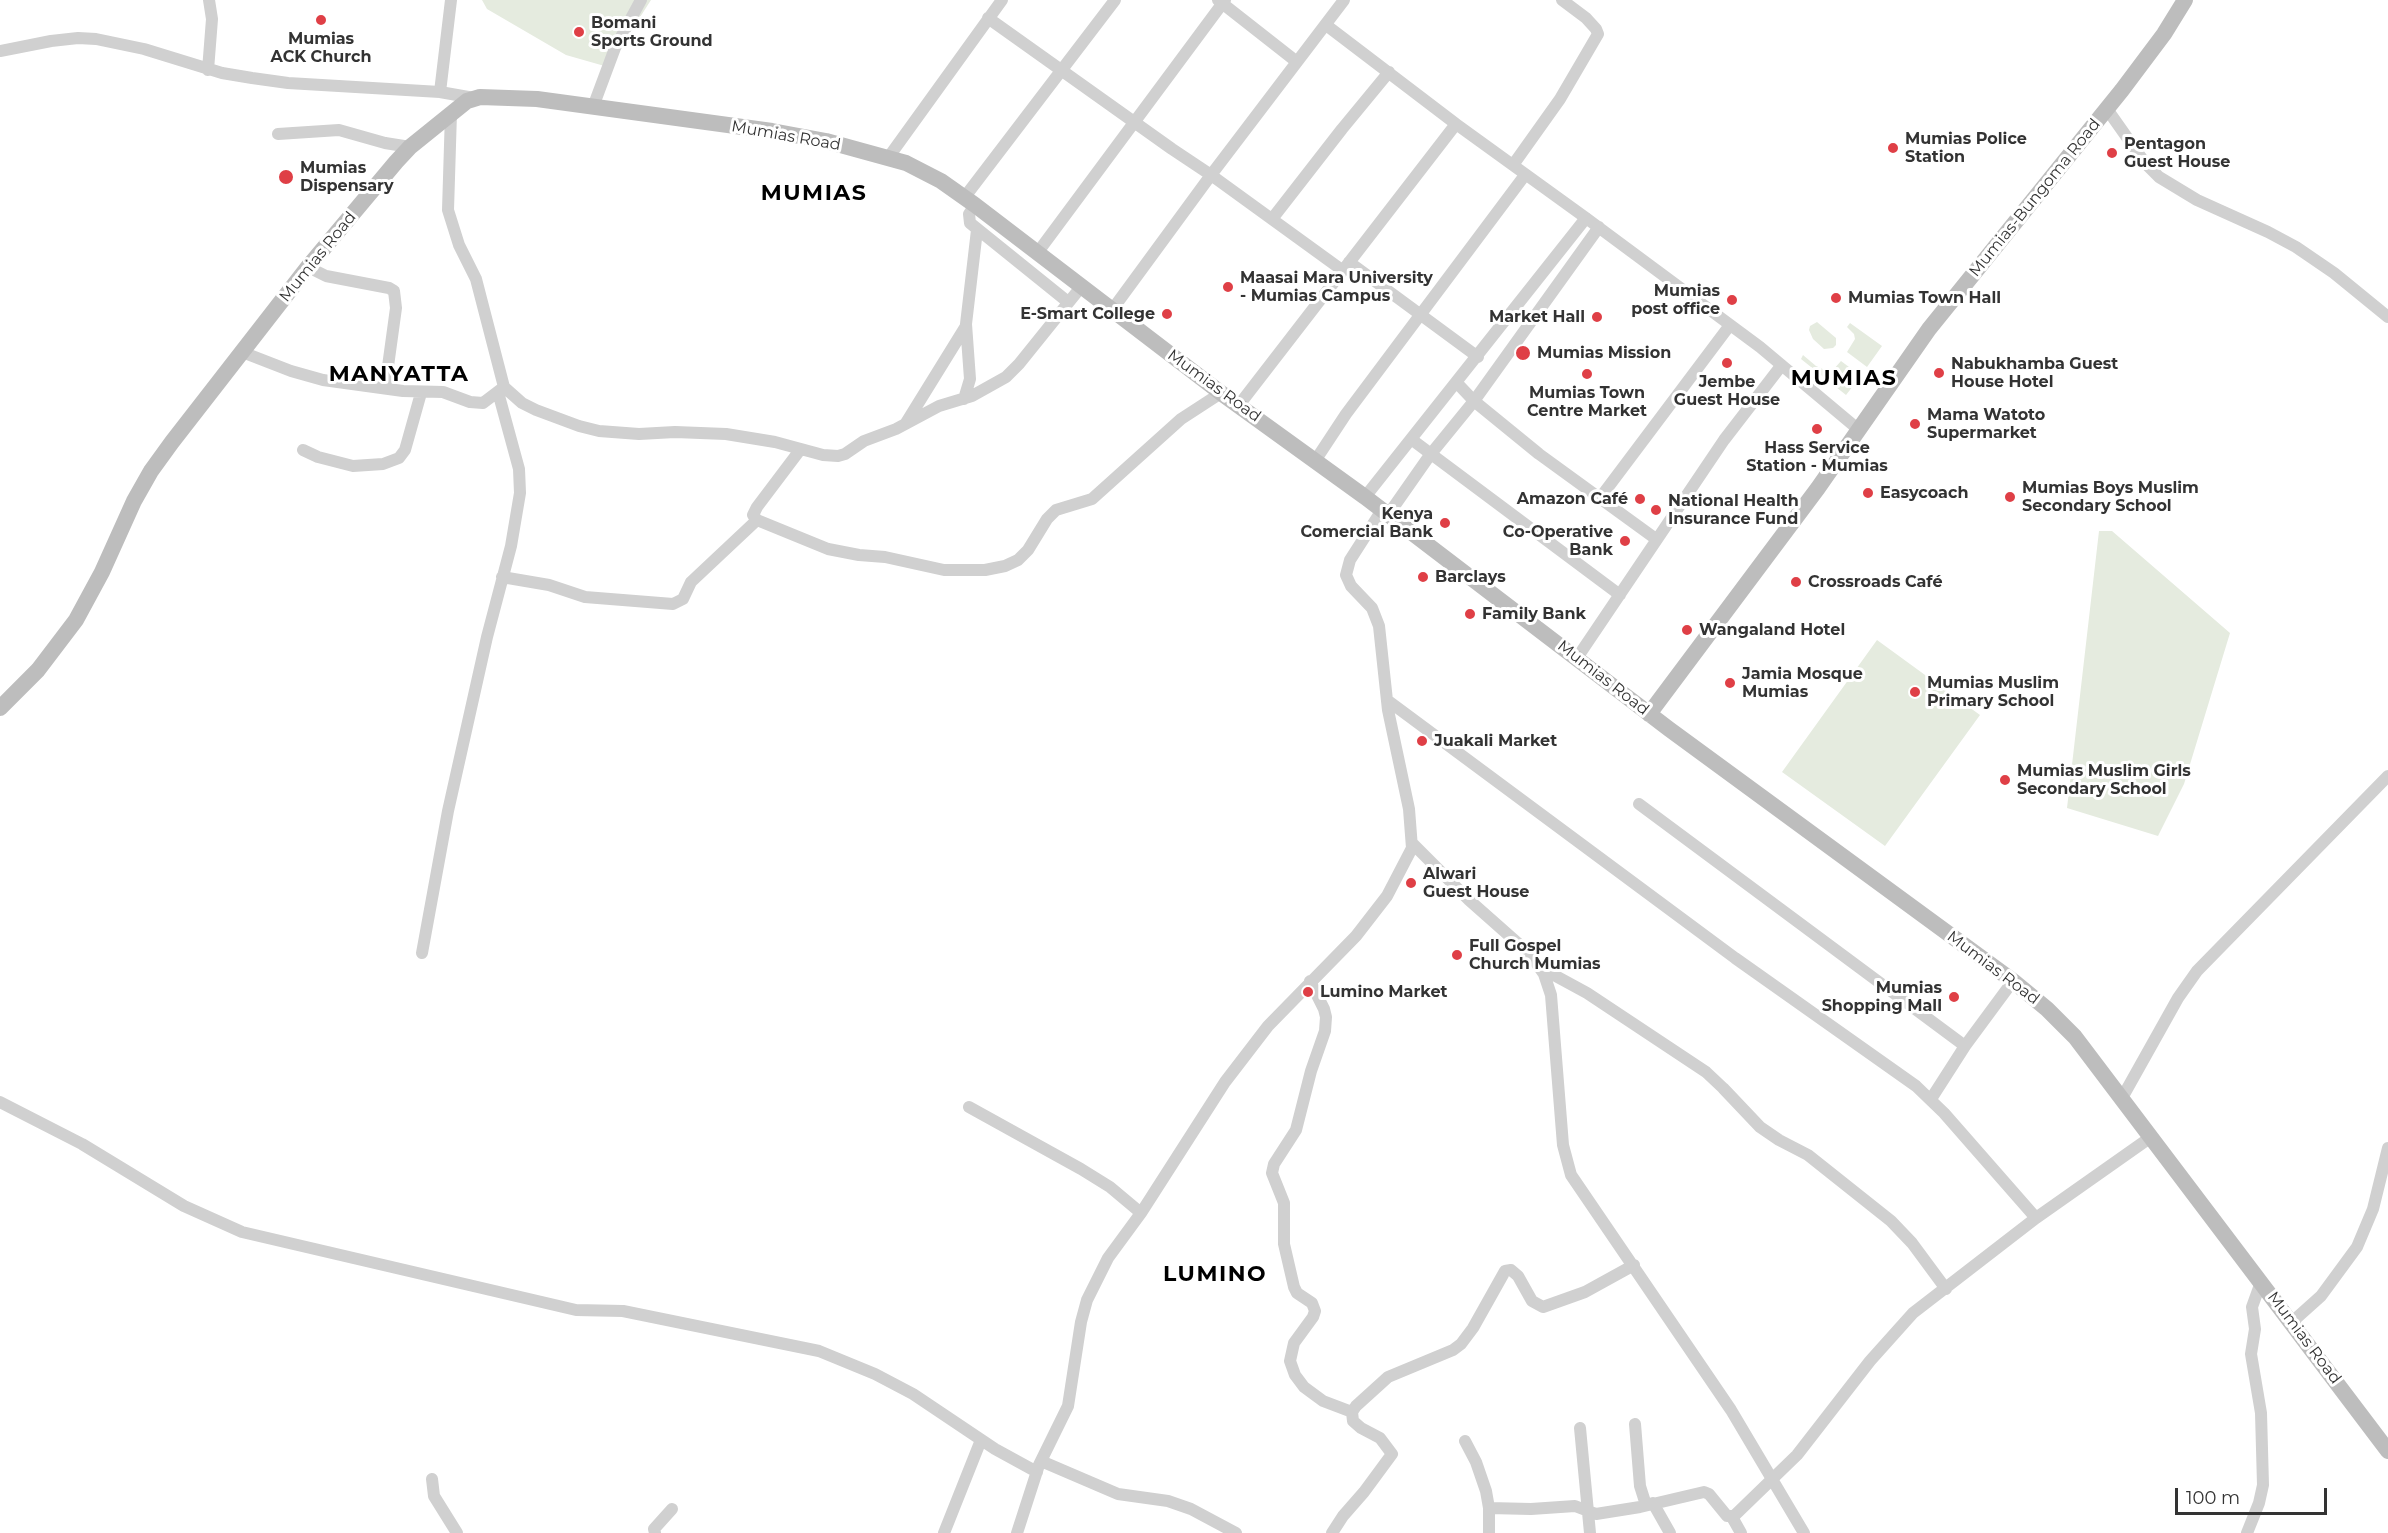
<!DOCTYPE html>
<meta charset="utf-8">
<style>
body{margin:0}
#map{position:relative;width:2388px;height:1533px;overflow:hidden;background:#fff;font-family:Montserrat,sans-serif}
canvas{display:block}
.scale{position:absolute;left:2175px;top:1488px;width:152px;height:27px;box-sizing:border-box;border:3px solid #333;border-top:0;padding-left:8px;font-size:18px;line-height:21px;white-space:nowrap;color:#333;-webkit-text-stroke:4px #fff;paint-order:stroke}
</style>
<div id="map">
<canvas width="2388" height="1533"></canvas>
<div class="scale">100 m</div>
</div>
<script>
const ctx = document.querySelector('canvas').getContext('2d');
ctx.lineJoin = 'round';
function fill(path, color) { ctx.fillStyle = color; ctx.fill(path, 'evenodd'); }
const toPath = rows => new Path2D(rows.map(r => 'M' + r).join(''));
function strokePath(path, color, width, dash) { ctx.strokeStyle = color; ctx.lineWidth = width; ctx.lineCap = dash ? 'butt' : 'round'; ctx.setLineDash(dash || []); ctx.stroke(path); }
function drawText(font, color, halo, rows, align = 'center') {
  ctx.font = font + ' Montserrat,sans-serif'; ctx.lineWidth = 6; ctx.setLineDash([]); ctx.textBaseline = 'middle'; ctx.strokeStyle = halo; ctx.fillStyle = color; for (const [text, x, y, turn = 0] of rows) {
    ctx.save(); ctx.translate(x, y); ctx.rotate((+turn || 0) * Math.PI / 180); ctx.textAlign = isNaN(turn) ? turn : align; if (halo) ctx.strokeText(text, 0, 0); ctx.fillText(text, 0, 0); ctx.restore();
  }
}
fill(toPath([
 [482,0,651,0,608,67,566,55,487,9],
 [1817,322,1836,338,1836,345,1833,348,1824,349,1813,339,1809,330,1810,326],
 [1850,323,1882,346,1867,367,1847,352,1855,339,1854,334,1847,327],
 [1803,355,1816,366,1825,370,1833,370,1841,361,1861,376,1846,395,1801,359],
 [2099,531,2112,531,2230,633,2184,784,2158,836,2067,808],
 [1877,640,1980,715,1885,846,1782,772]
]), '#e5ebdf');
strokePath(toPath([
 [1218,0,1297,62],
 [988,18,1172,149,1211,175,1342,270],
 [1326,25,1456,124,1586,218,1760,347,1859,430],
 [0,51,51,41,78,38,96,39,144,49,222,73,252,78,288,83,440,92,474,98],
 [208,70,212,19,209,0],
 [440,92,451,0],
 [593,107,615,48,641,0],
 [2107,109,2145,163,2159,177,2197,200,2268,232,2296,247,2334,273,2388,317],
 [278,134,339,130,385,143,410,147],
 [888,158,1002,0],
 [1513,165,1560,99,1598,34,1596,29,1586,18,1562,0],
 [964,198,1115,0],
 [975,205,969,214,970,223,1068,302],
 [1272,219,1342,129,1389,72],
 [1038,252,1225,0],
 [1349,262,1478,357],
 [308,267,326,276,389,288,394,291,396,308,385,388],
 [1112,310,1211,175,1344,0],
 [242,352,291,371,323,380,403,391,443,392,470,402,483,403,504,387,476,279,459,245,448,210,451,113],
 [1457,383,1474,401,1539,454,1656,539],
 [504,387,522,403,536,410,579,426,599,431,639,434,675,432,726,434,775,442,823,455,838,456,845,454,864,441,896,429,939,406,972,396,1006,377,1019,364,1081,287],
 [964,399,970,379,966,324,977,230],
 [1239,405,1456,124],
 [906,423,966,326],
 [1411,439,1620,595],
 [303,450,318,457,353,466,383,464,399,458,405,450,421,393],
 [800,450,757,507,753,515,757,520,828,549,859,555,885,557,944,570,985,570,1005,566,1018,560,1028,550,1047,519,1056,510,1092,499,1181,419,1221,393],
 [1315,461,1346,414,1525,175],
 [1365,497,1586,218],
 [1600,498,1730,325],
 [1388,515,1430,455,1474,401,1599,227],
 [502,577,549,585,585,597,673,604,683,599,691,582,757,520],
 [1577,658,1724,440,1781,366],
 [1387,700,1735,958,1916,1086,1944,1113,2036,1218],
 [1639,804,1965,1046],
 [1412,843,1469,900,1530,954,1544,974,1551,995,1563,1145,1571,1175,1731,1410,1804,1533],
 [422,953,448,811,487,637,511,546,520,493,519,469,498,392],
 [1541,968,1587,993,1706,1072,1723,1088,1760,1127,1779,1140,1808,1155,1891,1221,1912,1243,1946,1289],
 [1310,981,1324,1009,1326,1017,1325,1031,1311,1071,1296,1130,1274,1164,1272,1173,1284,1203,1284,1244,1294,1287,1297,1293,1312,1303,1315,1311,1313,1317,1294,1343,1290,1361,1295,1375,1304,1387,1323,1401,1352,1412],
 [2122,1098,2178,998,2197,971,2388,776],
 [1931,1099,1965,1046,2013,981],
 [0,1102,82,1144,184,1206,242,1232,576,1310,623,1311,819,1351,875,1374,913,1394,995,1449,1037,1472],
 [969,1107,1081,1169,1110,1187,1141,1213],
 [2292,1322,2321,1296,2357,1247,2373,1209,2388,1148],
 [1635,1424,1640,1486,1646,1505],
 [1580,1428,1590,1533],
 [1465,1441,1476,1462,1486,1491,1489,1508,1489,1533],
 [1041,1461,1118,1494,1168,1501,1191,1509,1236,1533],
 [432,1479,434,1496,457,1533],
 [1653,1503,1670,1533],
 [1489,1508,1531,1509,1575,1506,1596,1514,1640,1507,1704,1492,1709,1494,1727,1516,1734,1516,1797,1455,1870,1361,1913,1313,2036,1218,2151,1137],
 [1732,1517,1741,1533],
 [655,1533,654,1529,672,1509],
 [944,1533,981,1440],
 [1017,1533,1039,1465,1068,1406,1081,1322,1087,1300,1108,1258,1141,1213,1225,1082,1268,1026,1356,936,1387,896,1412,848,1409,809,1388,710,1379,626,1372,608,1351,586,1346,575,1350,560,1382,510],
 [1332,1533,1343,1516,1364,1492,1392,1454,1380,1438,1361,1428,1353,1421,1352,1412,1356,1406,1388,1377,1453,1350,1461,1344,1473,1328,1505,1271,1511,1270,1518,1276,1532,1301,1543,1307,1585,1292,1634,1265],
 [2247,1533,2259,1503,2263,1485,2261,1413,2251,1354,2255,1329,2252,1307,2261,1282]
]), '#d0d0d0', 12);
strokePath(toPath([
 [0,708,38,670,76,620,102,572,134,501,151,471,172,442,308,267,396,162,410,147,467,101,480,97,537,99,772,131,826,141,906,163,941,181,975,205,1221,393,1365,497,1669,729,2013,981,2047,1009,2075,1037,2388,1451],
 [1649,714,1818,488,1929,329,2122,90,2164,34,2185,0]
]), '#bdbdbd', 16);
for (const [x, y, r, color] of [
 [321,20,6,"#df3f46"],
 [579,32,6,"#df3f46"],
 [1893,148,6,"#df3f46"],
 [2112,153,6,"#df3f46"],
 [286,177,8,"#df3f46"],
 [1228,287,6,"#df3f46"],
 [1836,298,6,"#df3f46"],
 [1732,300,6,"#df3f46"],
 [1167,314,6,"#df3f46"],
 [1597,317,6,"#df3f46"],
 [1523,353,8,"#df3f46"],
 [1727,363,6,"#df3f46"],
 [1939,373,6,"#df3f46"],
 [1587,374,6,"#df3f46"],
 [1915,424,6,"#df3f46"],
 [1817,429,6,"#df3f46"],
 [1868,493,6,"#df3f46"],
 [2010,497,6,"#df3f46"],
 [1640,499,6,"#df3f46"],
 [1656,510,6,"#df3f46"],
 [1445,523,6,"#df3f46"],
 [1625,541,6,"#df3f46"],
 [1423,577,6,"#df3f46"],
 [1796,582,6,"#df3f46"],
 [1470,614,6,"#df3f46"],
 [1687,630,6,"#df3f46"],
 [1730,683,6,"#df3f46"],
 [1915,692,6,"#df3f46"],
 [1422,741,6,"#df3f46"],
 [2005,780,6,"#df3f46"],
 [1411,883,6,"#df3f46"],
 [1457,955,6,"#df3f46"],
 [1308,992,6,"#df3f46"],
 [1954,997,6,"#df3f46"]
]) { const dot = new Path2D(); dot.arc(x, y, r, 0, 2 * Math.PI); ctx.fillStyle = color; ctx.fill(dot); strokePath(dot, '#fff', 2); }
drawText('bold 16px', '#333', '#fff', [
 ["Bomani",591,23],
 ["Sports Ground",591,41],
 ["Mumias",321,39,"center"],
 ["ACK Church",321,57,"center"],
 ["Mumias Police",1905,139],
 ["Station",1905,157],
 ["Pentagon",2124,144],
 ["Guest House",2124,162],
 ["Mumias",300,168],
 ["Dispensary",300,186],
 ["Maasai Mara University",1240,278],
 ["- Mumias Campus",1240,296],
 ["Mumias",1720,291,"right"],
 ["post office",1720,309,"right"],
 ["Mumias Town Hall",1848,298],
 ["E-Smart College",1155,314,"right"],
 ["Market Hall",1585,317,"right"],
 ["Mumias Mission",1537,353],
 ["Nabukhamba Guest",1951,364],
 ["House Hotel",1951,382],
 ["Jembe",1727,382,"center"],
 ["Guest House",1727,400,"center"],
 ["Mumias Town",1587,393,"center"],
 ["Centre Market",1587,411,"center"],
 ["Mama Watoto",1927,415],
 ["Supermarket",1927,433],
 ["Hass Service",1817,448,"center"],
 ["Station - Mumias",1817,466,"center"],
 ["Mumias Boys Muslim",2022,488],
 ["Secondary School",2022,506],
 ["Easycoach",1880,493],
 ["Amazon Café",1628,499,"right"],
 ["National Health",1668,501],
 ["Insurance Fund",1668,519],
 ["Kenya",1433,514,"right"],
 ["Comercial Bank",1433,532,"right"],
 ["Co-Operative",1613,532,"right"],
 ["Bank",1613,550,"right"],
 ["Barclays",1435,577],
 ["Crossroads Café",1808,582],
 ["Family Bank",1482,614],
 ["Wangaland Hotel",1699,630],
 ["Jamia Mosque",1742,674],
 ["Mumias",1742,692],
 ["Mumias Muslim",1927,683],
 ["Primary School",1927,701],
 ["Juakali Market",1434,741],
 ["Mumias Muslim Girls",2017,771],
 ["Secondary School",2017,789],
 ["Alwari",1423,874],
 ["Guest House",1423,892],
 ["Full Gospel",1469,946],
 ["Church Mumias",1469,964],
 ["Mumias",1942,988,"right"],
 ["Shopping Mall",1942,1006,"right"],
 ["Lumino Market",1320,992]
], 'left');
drawText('16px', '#333', '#fff', [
 ["Mumias Road",786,136,10],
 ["Mumias-Bungoma Road",2035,198,-51],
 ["Mumias Road",318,257,-51],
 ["Mumias Road",1214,386,36],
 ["Mumias Road",1603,678,38],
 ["Mumias Road",1993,968,37],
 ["Mumias Road",2304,1338,53]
]);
ctx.letterSpacing = '1.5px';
drawText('bold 22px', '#000', '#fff', [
 ["MUMIAS",814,194],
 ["MANYATTA",399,375],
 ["MUMIAS",1844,379],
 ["LUMINO",1215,1275]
]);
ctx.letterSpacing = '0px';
</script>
